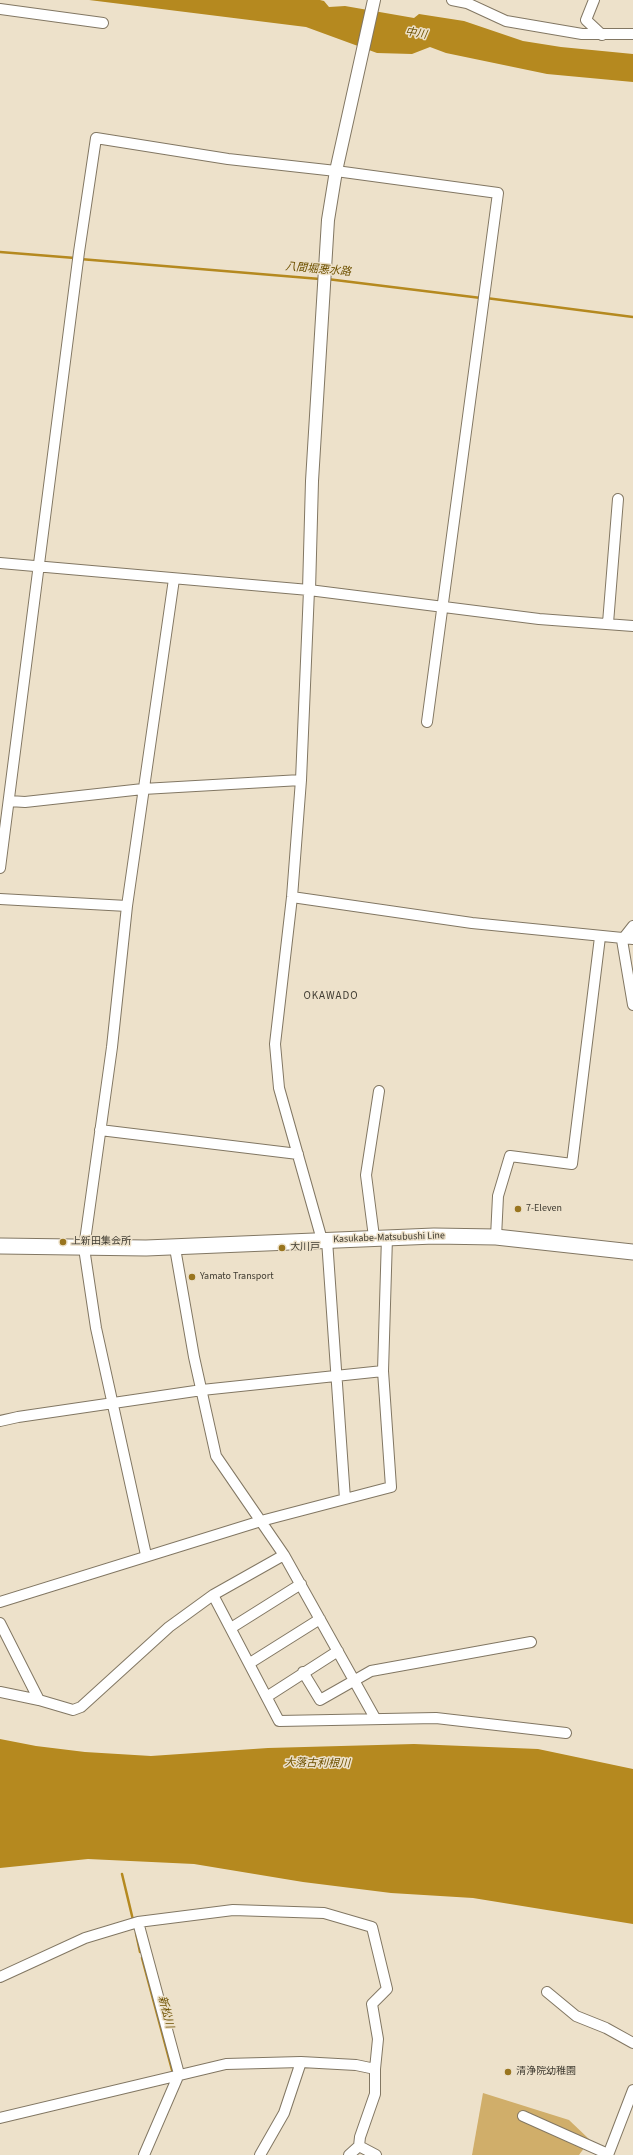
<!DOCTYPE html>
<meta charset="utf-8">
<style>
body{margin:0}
canvas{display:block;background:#ede1ca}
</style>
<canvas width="633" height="2155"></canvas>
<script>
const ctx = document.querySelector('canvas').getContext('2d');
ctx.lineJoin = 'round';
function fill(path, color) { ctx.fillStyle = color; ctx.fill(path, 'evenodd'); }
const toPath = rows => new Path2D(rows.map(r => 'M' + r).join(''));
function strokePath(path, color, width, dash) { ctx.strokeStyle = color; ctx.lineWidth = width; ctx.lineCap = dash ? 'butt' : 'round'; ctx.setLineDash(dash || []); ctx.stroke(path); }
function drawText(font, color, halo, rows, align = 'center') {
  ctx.font = font + ' "Source Sans 3","Noto Sans JP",sans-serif'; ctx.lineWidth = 3; ctx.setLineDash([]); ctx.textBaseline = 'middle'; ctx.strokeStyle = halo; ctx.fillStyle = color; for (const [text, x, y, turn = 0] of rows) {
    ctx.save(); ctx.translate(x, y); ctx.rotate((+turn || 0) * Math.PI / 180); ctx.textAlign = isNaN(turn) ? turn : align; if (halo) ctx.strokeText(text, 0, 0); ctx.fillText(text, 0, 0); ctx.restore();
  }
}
fill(toPath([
 [483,2093,569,2120,590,2140,579,2155,472,2155]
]), '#d0ae6a');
fill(toPath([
 [89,0,320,0,324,1,329,7,345,6,414,18,419,14,464,21,523,41,561,47,633,54,633,82,547,74,446,53,430,47,412,54,377,53,306,27],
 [0,1739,36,1746,85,1752,151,1756,268,1748,414,1744,538,1749,633,1769,633,1924,473,1898,391,1893,303,1882,194,1864,88,1859,0,1868]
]), '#b5891f');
strokePath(toPath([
 [0,252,75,258],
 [80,259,320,279],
 [327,279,481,298],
 [486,298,633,317],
 [122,1874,133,1920],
 [136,1933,140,1952],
 [142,1958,172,2070]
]), '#b5891f', 2.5);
const minor = toPath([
 [452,0,467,3,506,21,582,34,633,34],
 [594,0,586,20,602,35],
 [0,9,103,23],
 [0,563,309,590,539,619,633,626],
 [309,590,301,780,292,897,275,1044,279,1088,322,1240],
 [608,623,618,499],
 [9,801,25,802,143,789,301,780],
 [0,868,79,252,96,138,228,159,336,171,498,193,427,722],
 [292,897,472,923,633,939],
 [0,899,127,906],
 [633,926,622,940,633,1005],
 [100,1130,298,1154],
 [374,1237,366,1175,379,1091],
 [496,1237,498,1196,510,1156,572,1164,600,937],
 [327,1240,345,1499],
 [175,1248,194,1357,216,1456,284,1555,375,1718],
 [0,1421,18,1417,202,1390,383,1371],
 [146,1555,96,1328,84,1248,112,1047,127,906,174,579],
 [213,1595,279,1721,436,1718,566,1733],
 [0,1602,261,1521,391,1487,383,1371,387,1237],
 [0,1623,39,1700],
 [231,1628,301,1584],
 [250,1663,320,1619],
 [303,1672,320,1700,371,1671,531,1642],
 [0,1692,39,1700,73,1710,81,1707,169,1627,213,1595,284,1555],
 [268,1696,338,1651],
 [138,1922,179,2074,144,2155],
 [0,1977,85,1938,138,1922,233,1910,324,1913,372,1927,387,1989,372,2004,378,2039,375,2069,375,2094,360,2137,359,2146,349,2155],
 [547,1992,576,2016,606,2028,633,2043],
 [523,2116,608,2154],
 [0,2118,226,2064,301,2062,356,2065,375,2069],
 [359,2146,376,2155],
 [260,2155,284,2113,301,2062],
 [608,2155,633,2090]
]);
const tertiary = toPath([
 [309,590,312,481,328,220,336,171,374,0]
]);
const primary = toPath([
 [0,1246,146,1248,434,1236,496,1237,633,1252]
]);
strokePath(minor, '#827763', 12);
strokePath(tertiary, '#827763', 14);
strokePath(primary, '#827763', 17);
strokePath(minor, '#fff', 10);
strokePath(tertiary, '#fff', 12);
strokePath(primary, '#fff', 15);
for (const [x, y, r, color] of [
 [518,1209,4,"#99751f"],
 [63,1242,4,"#99751f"],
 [282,1248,4,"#99751f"],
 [192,1277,4,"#99751f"],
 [508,2072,4,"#99751f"]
]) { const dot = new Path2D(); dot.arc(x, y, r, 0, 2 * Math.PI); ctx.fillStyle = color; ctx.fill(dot); strokePath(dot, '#ede1ca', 1.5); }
drawText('10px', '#3f3b31', '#ede1ca', [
 ["7-Eleven",526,1209],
 ["上新田集会所",71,1242],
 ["大川戸",290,1248],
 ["Yamato Transport",200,1277],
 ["清浄院幼稚園",516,2072]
], 'left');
drawText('10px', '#3f3b31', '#ede1ca', [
 ["Kasukabe-Matsubushi Line",389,1238,-2]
]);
drawText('italic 11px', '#6e5100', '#ede1ca', [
 ["中川",416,34,9],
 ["八間堀悪水路",318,270,5],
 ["大落古利根川",317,1764,1],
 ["新松川",165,2012,75]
]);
ctx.letterSpacing = '1px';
drawText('11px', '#3f3b31', '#ede1ca', [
 ["OKAWADO",331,997]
]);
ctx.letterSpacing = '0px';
</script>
